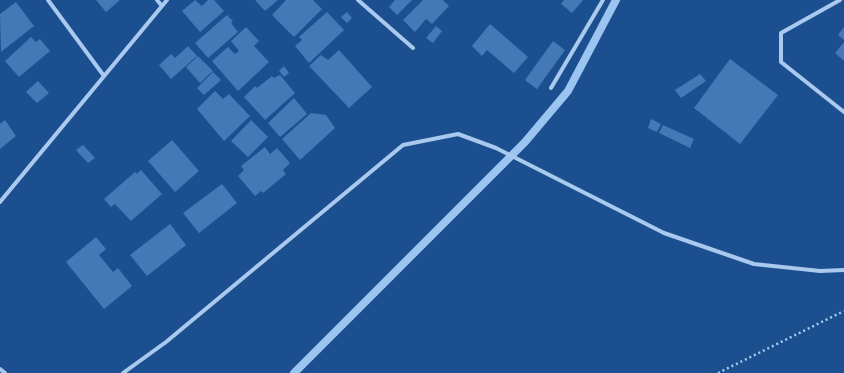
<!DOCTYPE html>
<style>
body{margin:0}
canvas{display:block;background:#1b4f8f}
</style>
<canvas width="844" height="373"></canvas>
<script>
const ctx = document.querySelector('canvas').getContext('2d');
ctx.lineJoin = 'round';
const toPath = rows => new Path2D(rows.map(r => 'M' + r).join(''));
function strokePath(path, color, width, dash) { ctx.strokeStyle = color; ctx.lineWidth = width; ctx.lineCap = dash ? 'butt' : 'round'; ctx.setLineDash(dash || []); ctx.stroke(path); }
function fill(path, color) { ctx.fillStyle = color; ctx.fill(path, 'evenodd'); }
strokePath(toPath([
 [294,373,525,142,568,91,616,0]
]), '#9cc4f0', 8);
fill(toPath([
 [96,0,120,0,106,12],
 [195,0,202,6,208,0,214,0,224,11,200,32,182,11],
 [255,0,278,0,265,11],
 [286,0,313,0,322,9,294,37,272,15],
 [395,0,412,0,397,15,389,7],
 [423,0,443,0,449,6,432,24,426,19,415,32,403,20],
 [564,0,583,0,572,13,561,4],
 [16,2,34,26,1,52,0,14],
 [327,12,344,30,309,63,295,46,302,40,299,37],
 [347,12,352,18,347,23,341,17],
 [227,15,233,21,231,23,238,32,208,58,195,43],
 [490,24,528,57,514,73,487,50,482,56,472,46],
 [436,26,442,31,433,43,426,38],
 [246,27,259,41,254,46,269,62,238,91,212,61,228,47,235,54,239,51,231,41],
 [844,27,844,40,838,35],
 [31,37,36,42,40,39,50,51,19,77,5,61],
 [553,41,565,50,537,89,525,80],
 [844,42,844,61,835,53],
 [188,46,197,56,171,79,159,65,171,54,175,58],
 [339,50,372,87,349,108,309,66,321,55,328,60],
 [198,56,213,71,200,83,186,67],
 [730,59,778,95,740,144,694,108],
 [284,66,289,73,284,77,279,71],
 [213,72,221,80,204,95,197,88],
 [700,74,706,81,681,98,675,90],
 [280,75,295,93,265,120,244,97,255,86,257,88,272,76,274,78],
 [38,81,49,93,37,103,26,92],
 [215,91,223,99,229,94,250,116,224,141,197,109],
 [294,98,307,114,280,137,268,123],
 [311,113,326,115,335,128,300,160,282,139],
 [651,119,661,124,657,132,648,128],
 [5,120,16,136,0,149,0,124],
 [251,120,268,137,248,157,231,141],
 [663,125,694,139,690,148,659,133],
 [172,140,199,171,175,192,148,161],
 [83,145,95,158,88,163,76,150],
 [265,147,270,154,277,148,290,163,283,170,286,174,263,193,261,191,255,196,238,176,244,170,241,166],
 [141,170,162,194,131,221,115,204,111,207,104,199,135,172,137,174],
 [222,184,237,203,199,233,183,213],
 [170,224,186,245,147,276,130,255],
 [96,237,106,249,99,255,113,272,118,268,132,286,104,309,66,262]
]), '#4478b7');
strokePath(toPath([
 [718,373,844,311]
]), '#a9c9ee', 2.5, [2, 3]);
strokePath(toPath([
 [48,0,104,76],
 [157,0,162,6],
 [358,0,413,48],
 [840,0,781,33,781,62,844,112],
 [551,88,603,0],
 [0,202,167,0],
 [0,369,5,373],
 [123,373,166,342,403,145,458,134,496,148,664,233,754,264,820,271,844,270]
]), '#a9c9ee', 4);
</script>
